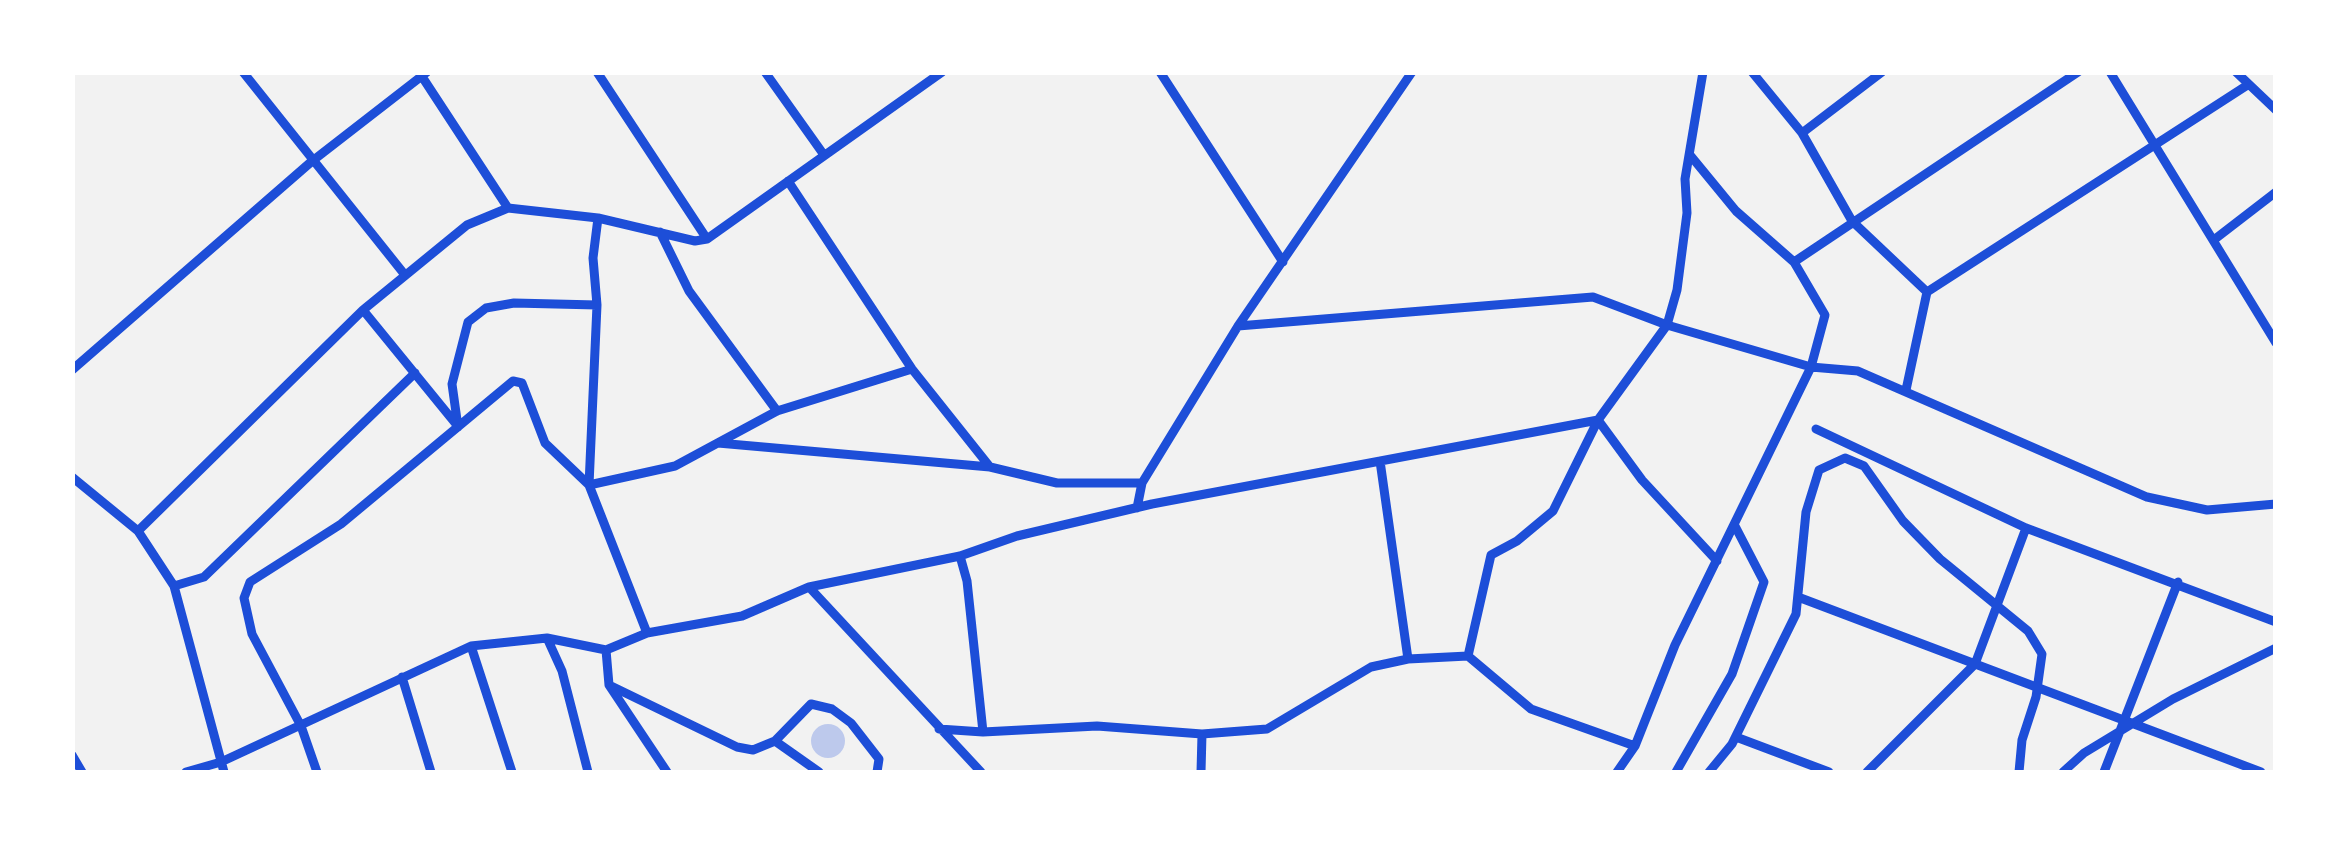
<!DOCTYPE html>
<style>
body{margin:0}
#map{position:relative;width:2348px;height:845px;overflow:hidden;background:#f2f2f2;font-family:"PT Sans Narrow",sans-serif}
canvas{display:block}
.frame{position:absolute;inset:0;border:75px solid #fff;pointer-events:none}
</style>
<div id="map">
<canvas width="2348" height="845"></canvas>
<div class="frame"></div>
</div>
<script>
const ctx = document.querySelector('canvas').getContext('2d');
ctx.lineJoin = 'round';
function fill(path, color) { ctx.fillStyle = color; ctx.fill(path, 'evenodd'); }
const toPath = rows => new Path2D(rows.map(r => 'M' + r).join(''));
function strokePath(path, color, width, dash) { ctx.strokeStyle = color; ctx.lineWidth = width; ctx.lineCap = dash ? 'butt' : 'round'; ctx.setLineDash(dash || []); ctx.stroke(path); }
fill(toPath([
 '811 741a17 17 0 1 1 34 0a17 17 0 1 1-34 0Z'
]), '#bdc9ec');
strokePath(toPath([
 [243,72,405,275],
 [419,72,508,208],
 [597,72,707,239],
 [765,72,824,155],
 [1160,72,1283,262],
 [1752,72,1802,133,1852,221,1927,292],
 [2110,72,2276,343],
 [2236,72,2276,110],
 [1802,133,1882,72],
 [788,181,912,369,990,467],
 [598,218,593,258,597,305,589,485,675,466,777,411,912,369],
 [660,232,689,291,777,411],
 [2215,239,2276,192],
 [1794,262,2078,72],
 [363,310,456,424],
 [1238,326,1593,297,1667,325,1811,367,1858,371,2147,497,2207,510,2276,504],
 [72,370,311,162,427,72],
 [1906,390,1927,292,2246,86],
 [458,427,452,384,468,322,486,308,514,303,597,305],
 [1816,429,2026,528,2276,622],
 [718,443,990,467,1057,483,1142,483],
 [1380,461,1408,659],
 [72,477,138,531,174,586,224,772],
 [1137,508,1142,483,1238,326,1412,72],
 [138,531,363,310,467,225,508,208,598,218,695,241,707,239,942,72],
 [960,556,967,581,983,732],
 [174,586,204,577,415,373],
 [809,587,981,772],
 [1798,597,2261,772],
 [547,638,562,671,588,772],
 [471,646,512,772],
 [606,650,609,685,667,772],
 [1468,656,1491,555,1517,541,1553,511,1598,420,1667,325,1677,290,1687,213,1685,179,1703,72],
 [402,677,431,772],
 [609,685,737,747,753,750,775,741,819,772],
 [939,729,983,732,1097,726,1202,734,1267,729,1371,667,1408,659,1468,656,1531,709,1635,746],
 [1736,737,1829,772],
 [775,741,811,704,832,709,851,723,879,759,877,772],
 [72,755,82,772],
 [186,772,221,762,471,646,547,638,606,650,647,633,742,616,809,587,960,556,1017,536,1152,504,1598,420,1642,480,1717,561],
 [317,772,301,726,252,634,244,598,250,582,341,524,513,381,522,383,545,443,589,485,647,633],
 [1201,772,1202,734],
 [1617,772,1635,746,1675,645,1811,367,1825,315,1794,262,1736,211,1690,155],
 [1676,772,1732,674,1764,582,1735,526],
 [1709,772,1732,744,1796,614,1806,512,1819,470,1845,458,1864,466,1903,521,1940,559,2028,631,2042,654,2036,697,2022,740,2019,772],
 [1867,772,1975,664,2026,528],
 [2063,772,2084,753,2173,699,2276,648],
 [2104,772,2178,582]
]), '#1d4ed8', 9);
</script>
